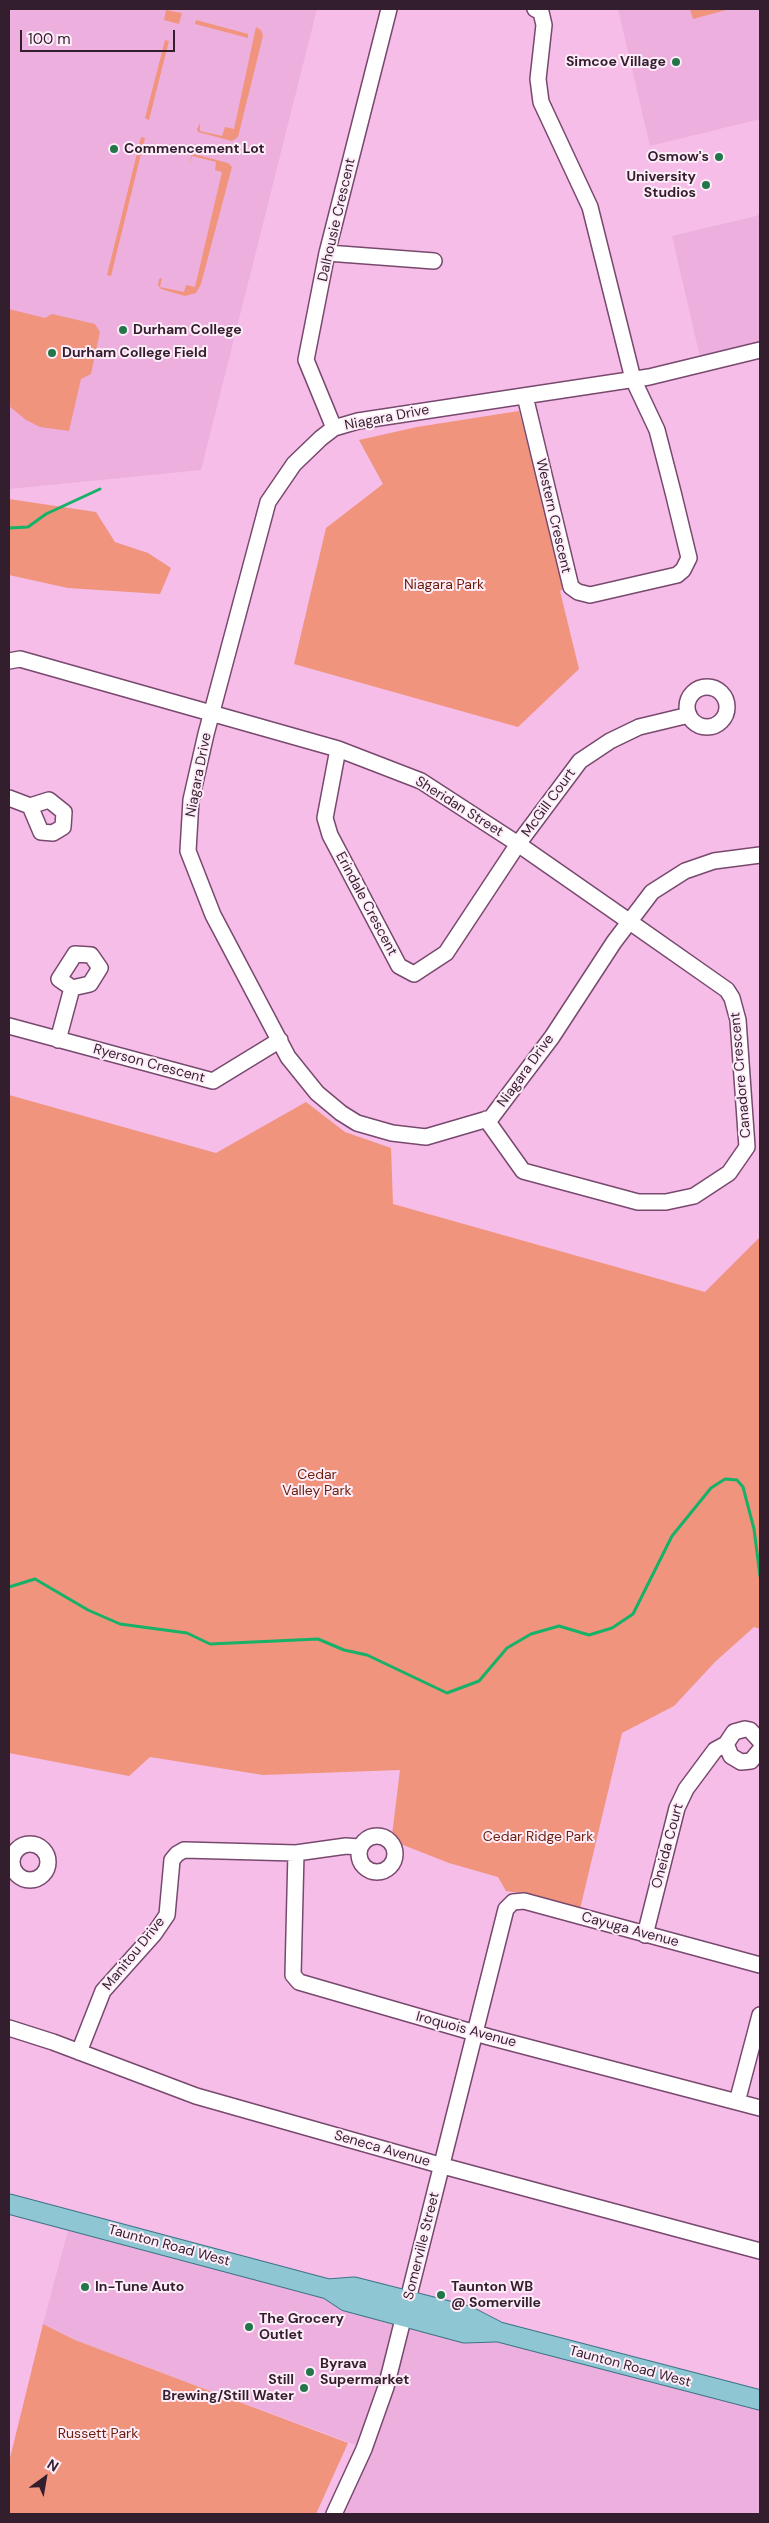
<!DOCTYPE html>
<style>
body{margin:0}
#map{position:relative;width:769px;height:2523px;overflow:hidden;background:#f5bde7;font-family:"DM Sans",sans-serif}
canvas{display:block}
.frame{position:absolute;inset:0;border:10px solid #331e2e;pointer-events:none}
.north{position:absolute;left:20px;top:2453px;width:50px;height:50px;-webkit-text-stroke:4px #feecf9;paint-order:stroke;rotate:32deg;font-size:14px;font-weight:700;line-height:20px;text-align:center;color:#331e2e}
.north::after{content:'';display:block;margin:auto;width:18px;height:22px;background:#331e2e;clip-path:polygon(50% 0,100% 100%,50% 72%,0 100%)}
.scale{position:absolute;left:20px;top:30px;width:155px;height:22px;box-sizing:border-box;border:2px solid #331e2e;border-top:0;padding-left:6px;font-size:15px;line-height:18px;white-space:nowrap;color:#331e2e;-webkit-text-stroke:4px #feecf9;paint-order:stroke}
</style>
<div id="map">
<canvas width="769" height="2523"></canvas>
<div class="frame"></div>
<div class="north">N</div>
<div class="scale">100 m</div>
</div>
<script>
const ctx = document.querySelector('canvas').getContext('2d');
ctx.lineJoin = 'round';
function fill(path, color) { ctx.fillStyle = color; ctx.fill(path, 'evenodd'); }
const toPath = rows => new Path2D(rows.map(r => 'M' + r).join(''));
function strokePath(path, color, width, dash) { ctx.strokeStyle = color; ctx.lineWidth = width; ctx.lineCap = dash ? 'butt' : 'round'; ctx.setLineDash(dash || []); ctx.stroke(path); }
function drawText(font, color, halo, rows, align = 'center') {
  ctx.font = font + ' "DM Sans",sans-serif'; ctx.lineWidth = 4; ctx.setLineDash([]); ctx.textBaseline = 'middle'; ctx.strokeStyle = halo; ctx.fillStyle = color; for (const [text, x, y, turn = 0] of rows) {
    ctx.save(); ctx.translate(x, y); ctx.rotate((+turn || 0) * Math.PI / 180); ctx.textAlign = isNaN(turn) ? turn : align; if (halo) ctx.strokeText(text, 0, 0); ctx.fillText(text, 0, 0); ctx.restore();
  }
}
fill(toPath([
 [9,9,317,9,201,470,9,489],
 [618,9,760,9,760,119,650,146],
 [760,212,760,344,700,357,672,236,756,216],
 [70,2223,760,2400,760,2514,334,2514,364,2448,75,2340,43,2324]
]), '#edb0de');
fill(toPath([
 [690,9,730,9,693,19],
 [166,10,182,13,179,24,164,20],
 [196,20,248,34,248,38,195,24],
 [256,27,261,30,263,36,238,137,232,141,198,132,197,129,200,123,200,131,222,136,225,127,234,129],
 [165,40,169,41,149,120,145,118],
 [141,137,145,138,111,276,107,275],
 [194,154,228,163,232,167,201,284,196,293,185,296,161,289,158,285,159,279,162,278,160,287,184,292,186,285,195,287,222,172,215,170,216,162,192,156,190,164,191,156],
 [9,309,45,318,52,314,95,324,100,332,91,374,81,379,69,431,40,427,26,420,9,406],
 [519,411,564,588,560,591,579,669,518,727,294,664,326,528,383,484,359,440,417,427],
 [9,499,96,512,115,542,148,553,171,568,160,594,68,588,9,575],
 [9,1095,216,1153,306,1102,345,1132,391,1148,393,1204,705,1292,760,1237,760,1629,754,1627,715,1662,674,1706,622,1733,580,1909,521,1893,506,1891,498,1877,449,1863,398,1843,392,1835,400,1770,263,1775,150,1757,129,1776,9,1753],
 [43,2324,75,2340,348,2443,316,2514,9,2514,9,2462]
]), '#f0947d');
strokePath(toPath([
 [9,528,28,527,46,514,100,489],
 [9,1587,35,1579,88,1610,120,1624,187,1633,210,1644,318,1639,344,1650,367,1655,447,1693,479,1681,507,1648,531,1634,559,1626,589,1635,612,1628,633,1614,672,1536,711,1488,725,1479,737,1480,743,1487,754,1529,760,1576]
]), '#17b168', 3);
const minor = toPath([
 [327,253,434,261],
 [760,350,649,377,358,421,334,428,321,438,294,464,268,502,206,734,191,800,188,851,213,915,288,1057,317,1093,341,1113,357,1123,392,1133,426,1137,491,1118,552,1037,614,942,652,892,685,871,714,861,760,855],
 [525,396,571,587,578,592,590,595,677,575,683,570,689,558,673,492,657,430,633,379,590,207,541,102,538,79,544,25,541,12,535,9],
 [334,428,306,360,327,253,389,9],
 [9,661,20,659,338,749,421,781,518,844,630,922,727,990,732,998,738,1020,747,1147,729,1173,694,1196,666,1202,638,1202,523,1171,486,1119],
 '687 707a20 20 0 1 1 40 0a20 20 0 1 1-40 0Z',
 [338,749,325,818,330,835,399,966,414,974,446,953,518,844,580,761,610,741,639,727,689,715],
 [9,798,30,806,49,800,64,812,63,827,53,833,41,832,30,806],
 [9,1026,213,1081,280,1040],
 [58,1040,72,988,59,979,75,954,91,955,100,968,90,984,72,988],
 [726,1744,731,1756,741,1762,751,1761,760,1750],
 '359 1854a18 18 0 1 1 36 0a18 18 0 1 1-36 0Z',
 '12 1862a18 18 0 1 1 36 0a18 18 0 1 1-36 0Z',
 [296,1853,293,1975,299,1982,489,2037,760,2108],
 [645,1935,677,1808,686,1789,715,1750,726,1744,734,1732,745,1729,750,1730,760,1741],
 [9,2028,53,2042,196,2096,443,2166,760,2251],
 [79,2052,103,1991,154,1934,167,1915,172,1860,177,1854,184,1850,296,1853,346,1846,359,1847],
 [737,2102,760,2015],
 [334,2514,364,2449,386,2387,506,1909,513,1902,524,1901,760,1965]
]);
const major = toPath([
 [9,2204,328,2289,354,2287,468,2316,499,2332,760,2400],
 [328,2289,346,2301,465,2333,495,2332]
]);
strokePath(minor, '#78496e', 18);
strokePath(major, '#3d7386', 21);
strokePath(minor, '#fff', 15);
strokePath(major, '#8ec7d3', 19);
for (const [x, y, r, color] of [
 [676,62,5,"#227649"],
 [114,149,5,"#227649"],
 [719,157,5,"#227649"],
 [706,185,5,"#227649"],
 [123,330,5,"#227649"],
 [52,353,5,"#227649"],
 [85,2287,5,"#227649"],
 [441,2295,5,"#227649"],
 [249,2327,5,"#227649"],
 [310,2372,5,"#227649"],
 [304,2388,5,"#227649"]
]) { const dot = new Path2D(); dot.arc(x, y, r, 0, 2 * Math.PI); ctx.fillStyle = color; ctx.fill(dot); strokePath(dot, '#feecf9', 2); }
drawText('bold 14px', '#331e2e', '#feecf9', [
 ["Simcoe Village",666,62,"right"],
 ["Commencement Lot",124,149],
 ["Osmow's",709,157,"right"],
 ["University",696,177,"right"],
 ["Studios",696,193,"right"],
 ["Durham College",133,330],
 ["Durham College Field",62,353],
 ["In-Tune Auto",95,2287],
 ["Taunton WB",451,2287],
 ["@ Somerville",451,2303],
 ["The Grocery",259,2319],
 ["Outlet",259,2335],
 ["Byrava",320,2364],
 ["Supermarket",320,2380],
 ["Still",294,2380,"right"],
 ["Brewing/Still Water",294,2396,"right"]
], 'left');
drawText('14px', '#331e2e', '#feecf9', [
 ["Dalhousie Crescent",337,220,-77],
 ["Niagara Drive",387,418,-11],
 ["Western Crescent",553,516,77],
 ["Niagara Drive",199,775,-79],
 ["McGill Court",549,803,-54],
 ["Sheridan Street",459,807,32],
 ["Erindale Crescent",366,904,62],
 ["Ryerson Crescent",149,1064,15],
 ["Niagara Drive",526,1071,-54],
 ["Canadore Crescent",741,1075,-95],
 ["Oneida Court",668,1846,-75],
 ["Cayuga Avenue",630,1930,15],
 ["Manitou Drive",134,1954,-51],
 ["Iroquois Avenue",466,2030,15],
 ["Seneca Avenue",382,2149,16],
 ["Taunton Road West",169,2246,15],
 ["Somerville Street",422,2246,-76],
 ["Taunton Road West",630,2367,15]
]);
drawText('14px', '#6a1d08', '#feecf9', [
 ["Niagara Park",444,585],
 ["Cedar",317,1475],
 ["Valley Park",317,1491],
 ["Cedar Ridge Park",538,1837],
 ["Russett Park",98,2434]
]);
</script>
